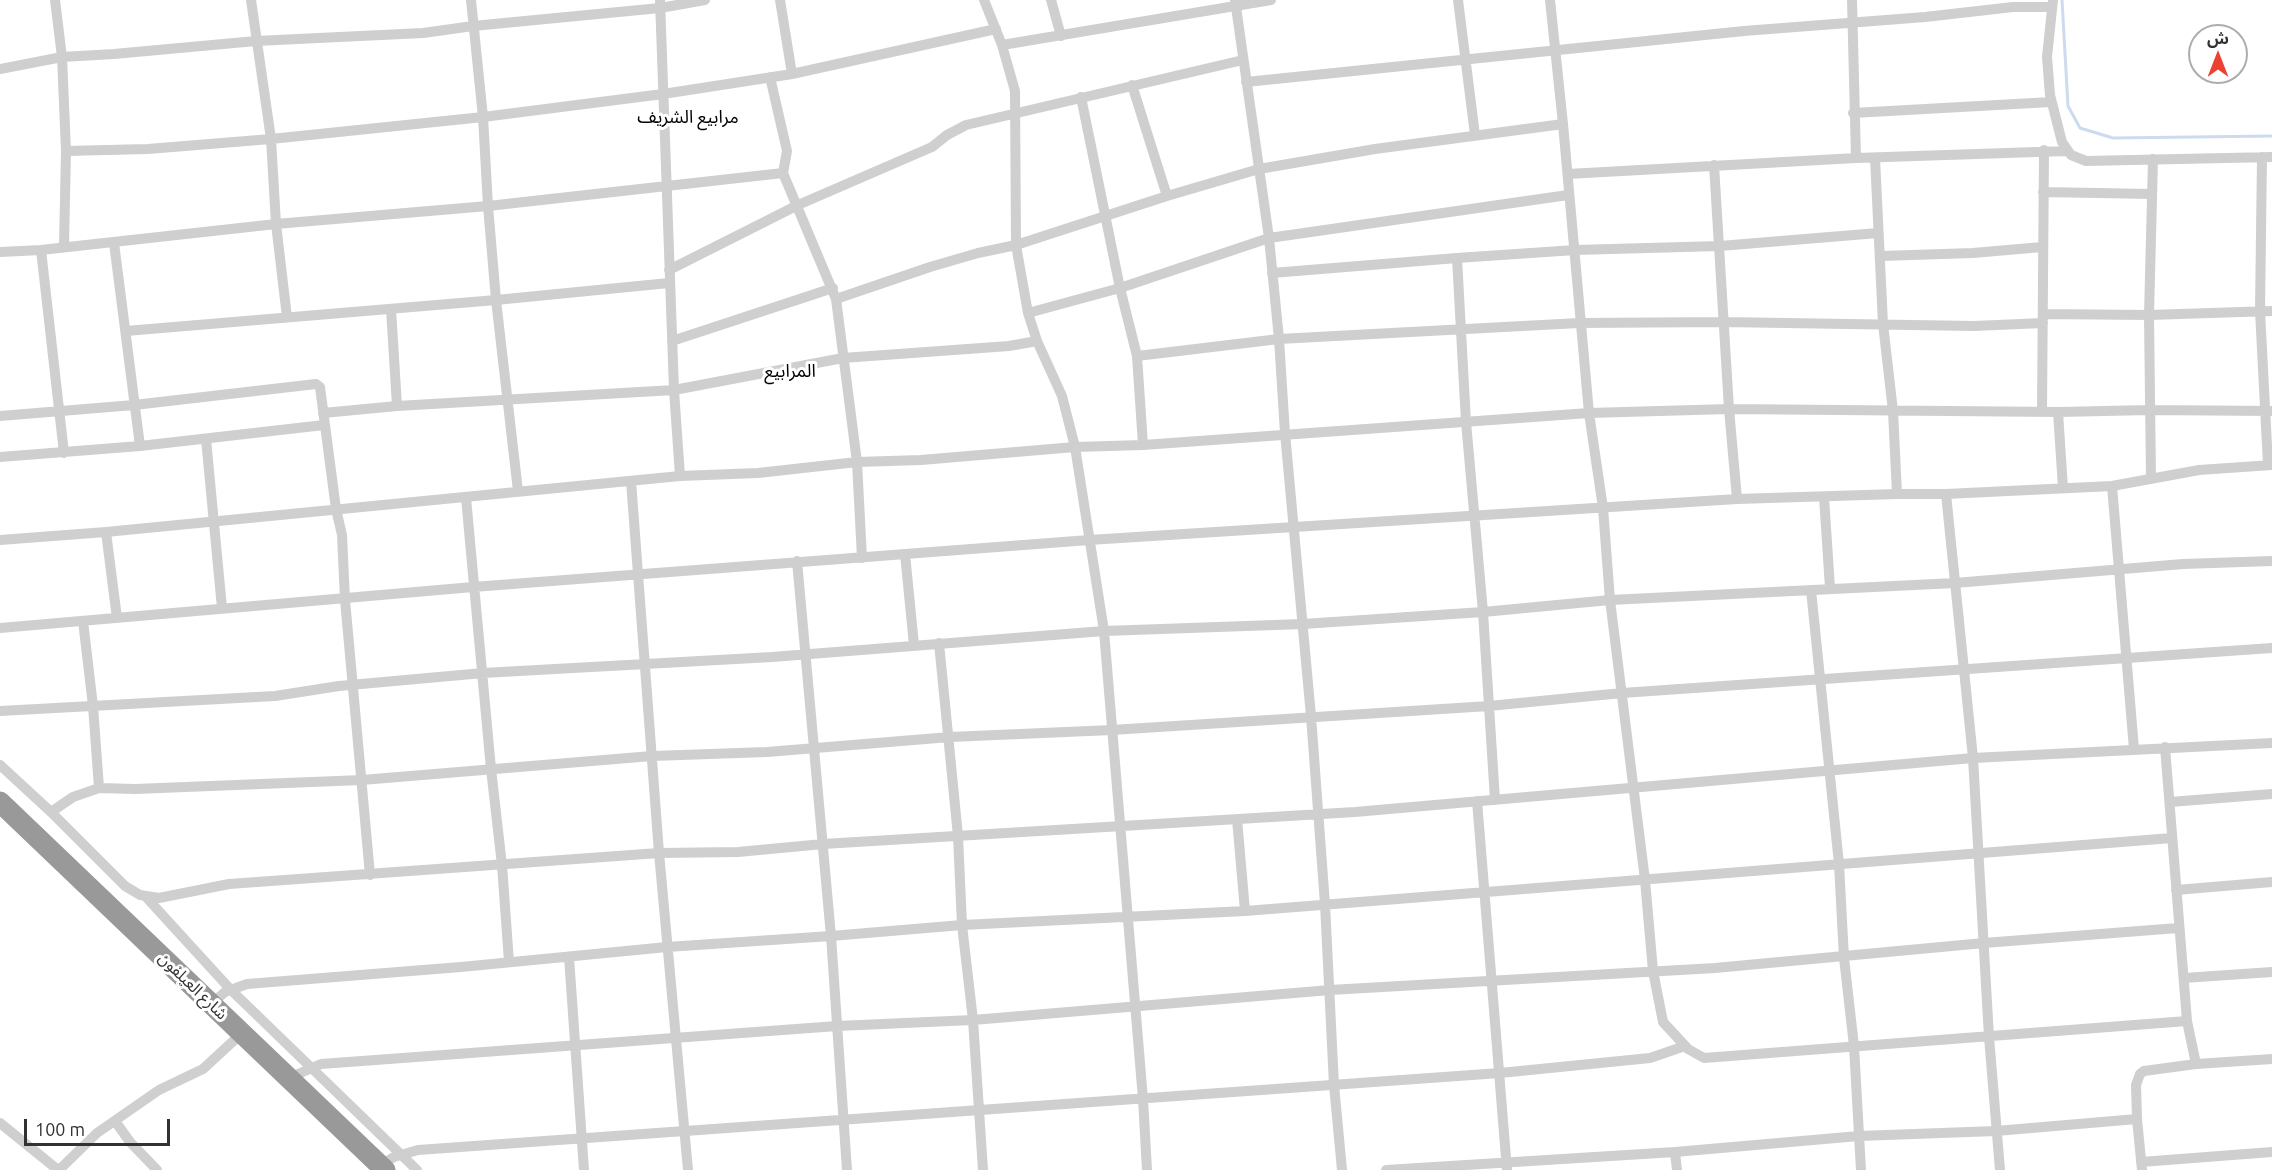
<!DOCTYPE html>
<meta charset="utf-8">
<style>
body{margin:0}
#map{position:relative;width:2272px;height:1170px;overflow:hidden;background:#fff;font-family:Ubuntu,"Noto Sans Arabic",sans-serif}
canvas{display:block}
.north{position:absolute;left:2188px;top:24px;width:60px;height:60px;box-sizing:border-box;background:#fff;border:2px solid #adadad;border-radius:50%;rotate:0deg;font-size:16px;font-weight:700;line-height:24px;text-align:center;color:#323232}
.north::after{content:'';display:block;margin:auto;width:21px;height:27px;background:#eb4231;clip-path:polygon(50% 0,100% 100%,50% 72%,0 100%)}
.scale{position:absolute;left:24px;top:1119px;width:146px;height:27px;box-sizing:border-box;border:3px solid #323232;border-top:0;padding-left:8px;font-size:18px;line-height:21px;white-space:nowrap;color:#323232;-webkit-text-stroke:4px #fff;paint-order:stroke}
</style>
<div id="map">
<canvas width="2272" height="1170"></canvas>
<div class="north">ش</div>
<div class="scale">100 m</div>
</div>
<script>
const ctx = document.querySelector('canvas').getContext('2d');
ctx.lineJoin = 'round';
const toPath = rows => new Path2D(rows.map(r => 'M' + r).join(''));
function strokePath(path, color, width, dash) { ctx.strokeStyle = color; ctx.lineWidth = width; ctx.lineCap = dash ? 'butt' : 'round'; ctx.setLineDash(dash || []); ctx.stroke(path); }
function drawText(font, color, halo, rows, align = 'center') {
  ctx.font = font + ' Ubuntu,"Noto Sans Arabic",sans-serif'; ctx.lineWidth = 6; ctx.setLineDash([]); ctx.textBaseline = 'middle'; ctx.strokeStyle = halo; ctx.fillStyle = color; for (const [text, x, y, turn = 0] of rows) {
    ctx.save(); ctx.translate(x, y); ctx.rotate((+turn || 0) * Math.PI / 180); ctx.textAlign = isNaN(turn) ? turn : align; if (halo) ctx.strokeText(text, 0, 0); ctx.fillText(text, 0, 0); ctx.restore();
  }
}
strokePath(toPath([
 [2062,0,2068,106,2080,128,2113,138,2272,136]
]), '#ccdbee', 3);
strokePath(toPath([
 [55,0,62,57,66,151,64,246],
 [251,0,271,139,276,224,287,317],
 [471,0,483,117,488,206,496,300,518,491],
 [660,0,674,390,680,476],
 [780,0,792,74],
 [984,0,1002,45,1015,91,1016,245,1028,313,1037,341,1062,396,1075,447,1104,631,1143,1099,1147,1170],
 [1051,0,1061,36],
 [1235,0,1269,238,1279,339,1285,433,1311,716,1325,904,1334,1085,1342,1170],
 [1458,0,1475,135],
 [1550,0,1563,124,1589,413,1603,508,1610,600,1645,880,1653,971,1663,1022,1688,1049,1704,1058,2187,1021],
 [1852,0,1856,158],
 [2053,0,2047,57,2050,95,2062,142,2071,155,2086,161,2272,157],
 [1002,45,1271,0],
 [0,69,62,57,114,54,256,41,423,33,473,26,660,8,705,0],
 [770,77,787,151,783,173,836,299,857,462,862,558],
 [1246,82,1744,31,1925,17,2013,7,2052,7],
 [1132,85,1167,196],
 [1081,97,1120,288,1137,356,1143,445],
 [1853,113,2051,102],
 [66,151,148,149,271,139,483,117,663,94,792,74,996,29],
 [2262,157,2260,311,2268,465],
 [1875,158,1883,324,1893,411,1897,494],
 [1714,165,1729,409,1737,499],
 [1568,174,1856,158,2067,151],
 [2043,192,2152,194],
 [114,243,140,446],
 [41,250,64,453],
 [0,252,41,250,276,224,488,206,783,173],
 [1881,256,1973,253,2042,247],
 [1457,258,1466,422,1483,612,1495,800],
 [669,270,798,205,932,147,947,135,966,125,1243,60],
 [1272,273,1457,258,1575,250,1720,246,1878,233],
 [836,299,930,267,978,253,1016,245,1167,196,1259,169,1375,149,1563,124],
 [391,309,397,406],
 [1028,313,1120,288,1269,238,1568,195],
 [2043,314,2149,315,2272,311],
 [126,331,496,300,669,283],
 [672,341,833,288],
 [1137,356,1279,339,1579,323,1723,322,1974,326,2043,323],
 [2042,412,2044,150],
 [2058,412,2063,488],
 [323,413,397,406,674,390,843,358,1009,346,1037,341],
 [0,416,134,405,316,384,320,387,336,509,342,535,345,600,370,875],
 [206,439,222,608],
 [0,457,140,446,324,425],
 [2151,479,2149,315,2153,159],
 [631,481,659,853,688,1170],
 [2112,486,2134,749],
 [1946,494,1973,758,1989,1037,2000,1170],
 [1824,497,1830,588],
 [466,498,491,769,502,865,509,962],
 [106,532,117,618],
 [0,540,106,532,680,476,758,473,857,462,921,460,1075,447,1143,445,1589,413,1729,409,2058,412,2150,410,2272,411],
 [905,554,914,645],
 [797,561,831,936,847,1170],
 [1811,590,1839,864,1844,958,1854,1046,1861,1170],
 [83,621,93,706,99,788],
 [0,628,473,587,1089,540,1737,499,1897,494,1946,494,2112,486,2199,470,2272,465],
 [939,643,958,836,962,925,973,1020,983,1170],
 [0,711,275,696,339,686,483,673,772,657,1104,631,1303,624,1483,612,1610,600,1955,583,2183,564,2272,561],
 [2165,747,2187,1021,2196,1064],
 [0,765,51,812,125,886,140,895,159,898,229,884,659,853,738,852,823,844,1355,812,1973,758,2272,743],
 [1477,801,1507,1170],
 [2170,802,2272,794],
 [51,812,73,797,99,788,135,789,362,780,652,756,767,752,950,737,1112,730,1489,706,1622,693,2272,648],
 [1237,819,1245,911],
 [2176,890,2272,882],
 [146,897,231,990,417,1170],
 [569,957,584,1170],
 [2184,978,2272,972],
 [211,1004,225,992,247,984,461,967,667,947,831,936,962,925,1245,911,2172,838],
 [289,1078,321,1064,837,1026,973,1020,1330,990,1715,968,1984,943,2178,928],
 [115,1121,130,1142,157,1170],
 [0,1123,58,1170],
 [1675,1152,1677,1170],
 [2141,1162,2272,1152],
 [380,1165,394,1157,418,1150,1500,1073,1650,1058,1685,1046],
 [59,1170,97,1133,159,1090,203,1069,242,1033],
 [1386,1170,1675,1152,1859,1136,1996,1131,2137,1119],
 [2142,1170,2137,1119,2136,1085,2140,1074,2144,1071,2196,1064,2272,1059]
]), '#cfcfcf', 10);
strokePath(toPath([
 [0,802,385,1170]
]), '#999', 21);
drawText('16px', '#323232', '#fff', [
 ["شارع العيلفون",193,986,44]
]);
drawText('18px', '#000', '#fff', [
 ["مرابيع الشريف",688,117],
 ["المرابيع",790,371]
]);
</script>
